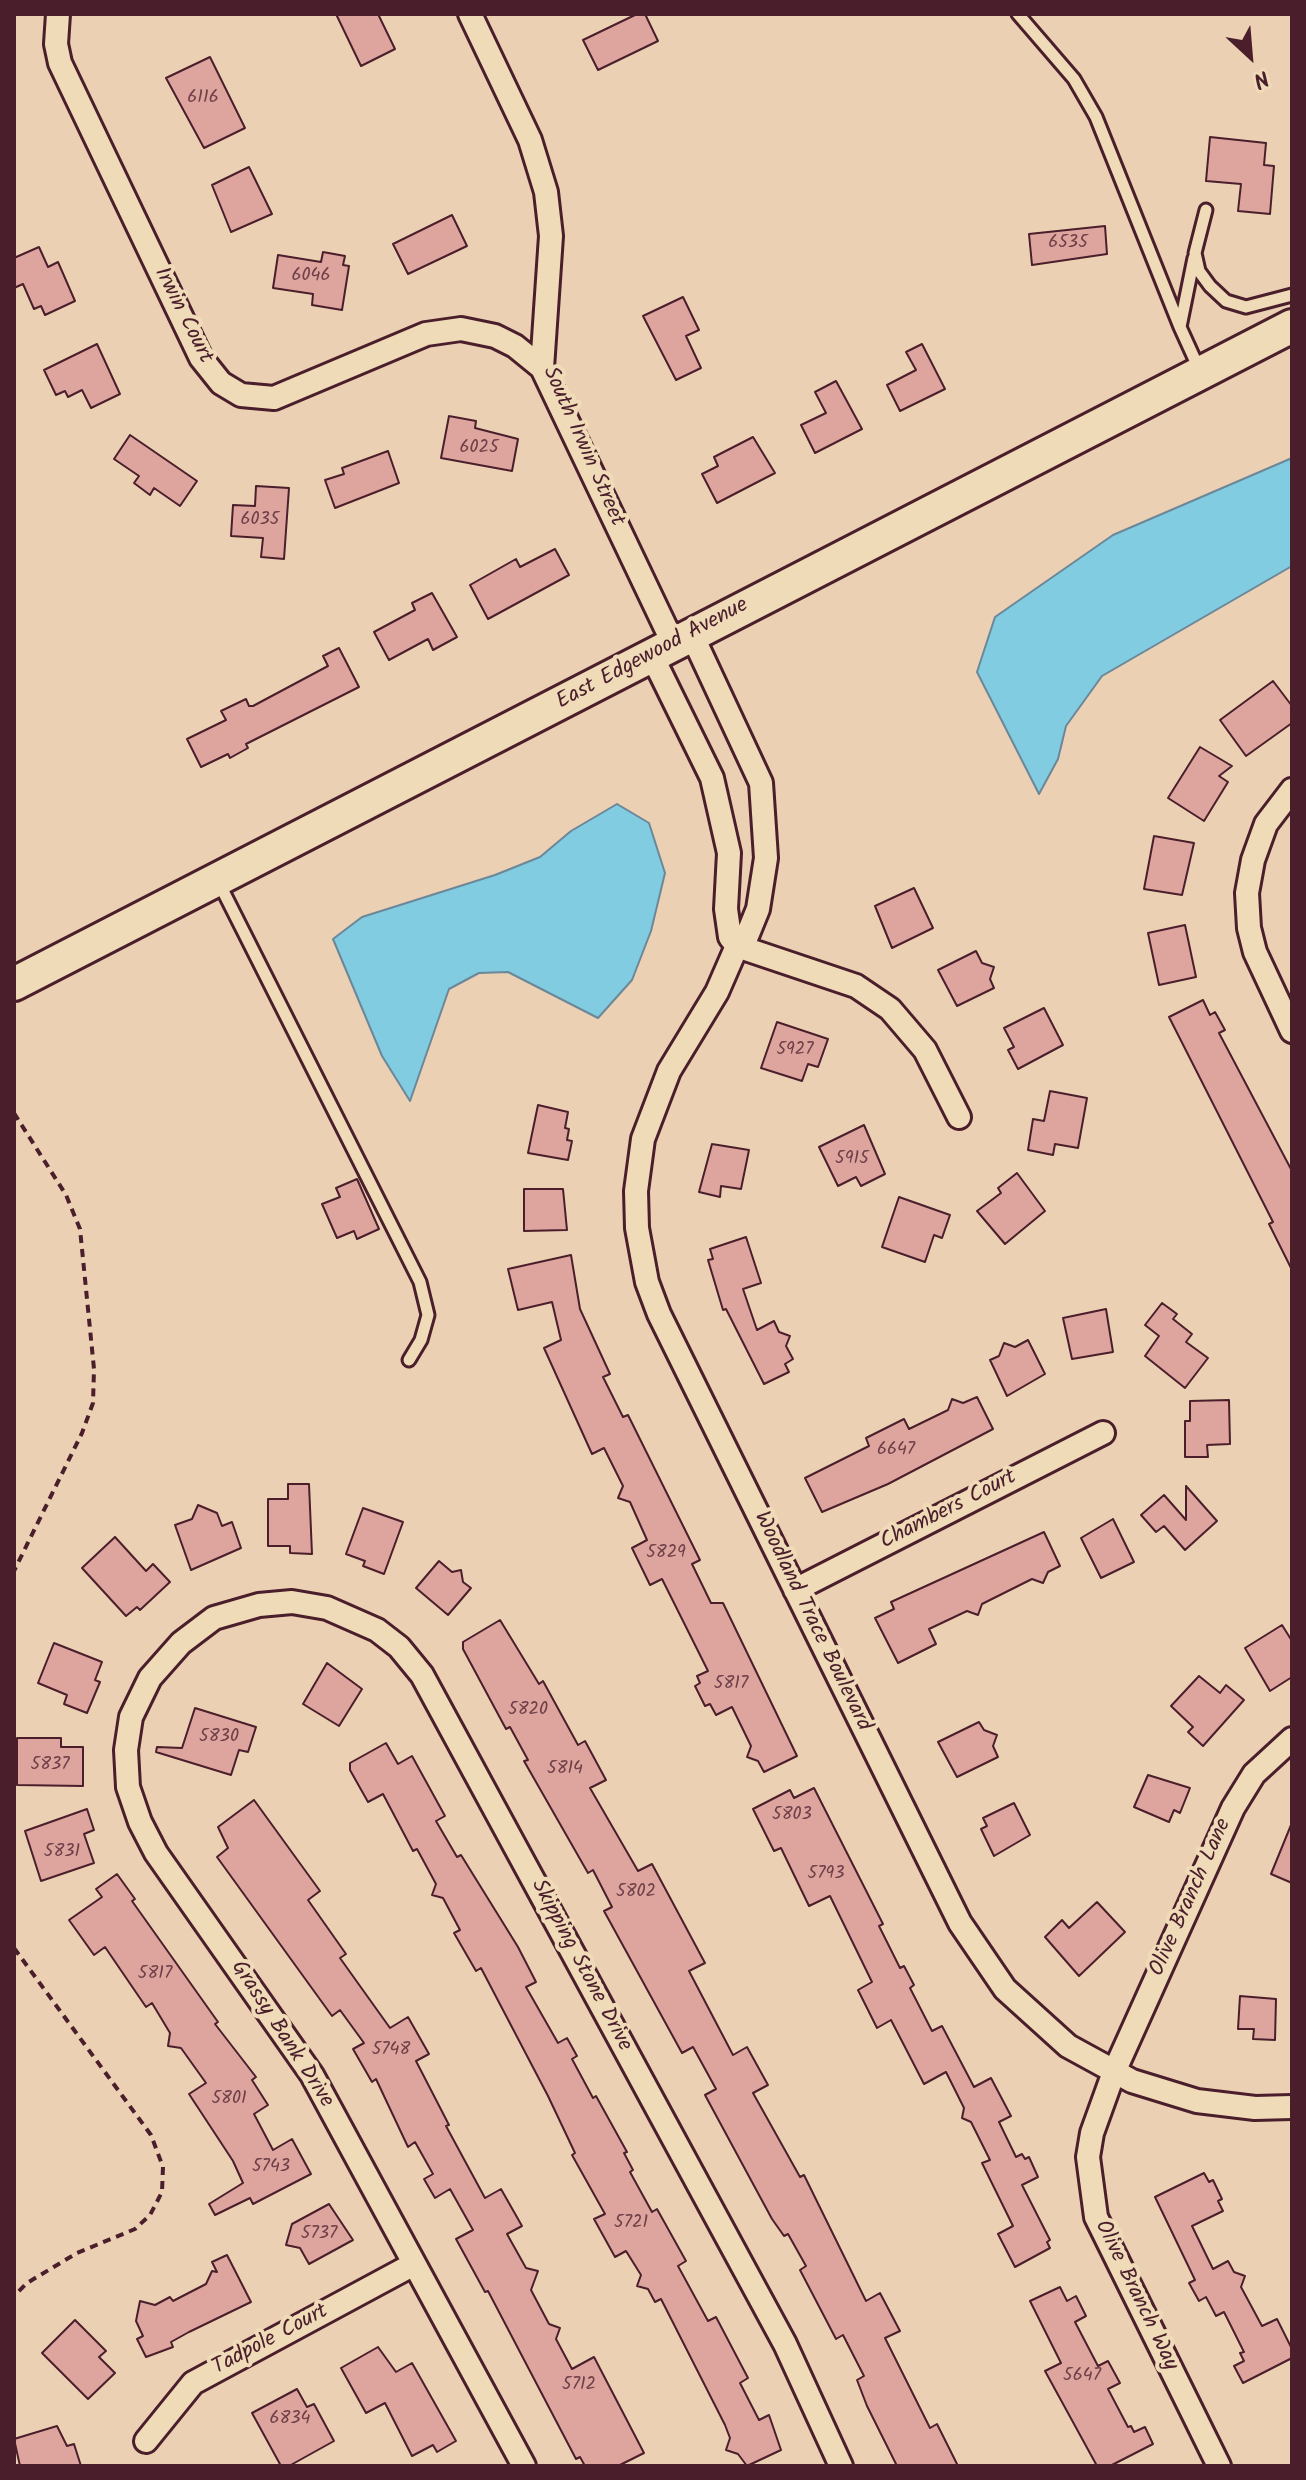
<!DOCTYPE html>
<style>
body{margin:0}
#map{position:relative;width:1306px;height:2480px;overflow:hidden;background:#ecd0b4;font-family:Kalam,sans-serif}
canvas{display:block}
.frame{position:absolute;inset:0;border:16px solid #4a1f2b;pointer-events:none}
.north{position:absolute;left:1210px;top:16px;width:80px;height:80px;-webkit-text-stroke:6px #f0dbb9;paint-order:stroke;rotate:154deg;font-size:22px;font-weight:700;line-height:32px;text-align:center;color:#4a1f2b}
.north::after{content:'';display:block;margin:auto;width:28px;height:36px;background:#4a1f2b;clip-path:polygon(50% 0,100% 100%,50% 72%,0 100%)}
</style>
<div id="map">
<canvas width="1306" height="2480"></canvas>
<div class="frame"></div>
<div class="north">N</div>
</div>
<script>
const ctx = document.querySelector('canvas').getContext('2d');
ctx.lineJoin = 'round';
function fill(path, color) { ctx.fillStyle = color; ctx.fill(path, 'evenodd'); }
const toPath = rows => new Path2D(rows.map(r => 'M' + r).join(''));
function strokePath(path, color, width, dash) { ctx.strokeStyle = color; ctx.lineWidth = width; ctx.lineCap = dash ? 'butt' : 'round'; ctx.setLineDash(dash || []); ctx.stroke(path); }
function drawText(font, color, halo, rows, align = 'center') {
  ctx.font = font + ' Kalam,sans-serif'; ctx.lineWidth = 8; ctx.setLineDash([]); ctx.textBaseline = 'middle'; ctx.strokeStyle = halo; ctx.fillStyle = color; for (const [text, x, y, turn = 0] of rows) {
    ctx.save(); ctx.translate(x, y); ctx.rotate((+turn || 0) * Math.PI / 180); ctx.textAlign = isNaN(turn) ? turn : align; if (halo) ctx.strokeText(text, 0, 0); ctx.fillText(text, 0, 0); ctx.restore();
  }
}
const water = toPath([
 [1292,458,1292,566,1102,676,1066,726,1058,759,1039,794,977,672,995,617,1113,535,1292,458],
 [617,804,649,823,665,873,651,931,632,980,598,1018,508,972,479,973,449,989,410,1101,382,1056,333,939,362,917,495,875,540,857,571,831,617,804]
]);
fill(water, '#81cce0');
strokePath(water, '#6b8798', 2);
const building = toPath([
 [336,14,378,14,395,49,361,66,336,14],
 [637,14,645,14,658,41,598,70,583,40,637,14],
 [210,57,245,128,204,148,166,78,210,57],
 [1210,137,1266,143,1264,165,1274,166,1270,214,1238,211,1241,184,1206,181,1210,137],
 [249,167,272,214,231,232,212,185,249,167],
 [452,215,467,246,408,274,393,244,452,215],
 [1105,226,1107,254,1032,265,1029,234,1105,226],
 [39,247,48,267,58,262,75,301,45,315,41,306,34,309,23,284,14,288,14,258,39,247],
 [323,252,345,256,343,265,349,266,342,310,312,305,313,294,273,288,278,255,321,262,323,252],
 [683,297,699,330,686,336,701,368,676,380,643,316,683,297],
 [97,344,120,394,91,408,82,390,68,397,65,391,56,395,44,370,97,344],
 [922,344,945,389,900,411,887,385,916,370,906,352,922,344],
 [836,381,862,429,815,453,801,425,826,413,815,392,836,381],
 [449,416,476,421,475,428,518,439,512,471,441,458,449,416],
 [130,435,197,481,180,506,154,488,150,495,134,483,139,476,114,459,130,435],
 [753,437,775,473,717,503,702,474,718,466,714,457,753,437],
 [388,451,399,483,335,508,325,480,344,474,342,468,388,451],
 [256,486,289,488,284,559,261,557,263,538,231,536,233,505,255,506,256,486],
 [555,549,569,575,488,619,470,585,516,559,520,567,555,549],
 [432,593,457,637,433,650,428,639,389,660,374,632,415,610,412,603,432,593],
 [339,648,359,687,246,744,248,748,230,758,228,754,201,767,187,739,226,720,221,711,246,699,249,706,253,706,328,666,323,656,339,648],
 [1273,681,1292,706,1292,723,1246,756,1220,720,1273,681],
 [1200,747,1232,766,1219,776,1228,782,1204,821,1168,798,1200,747],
 [1154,836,1194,843,1182,895,1144,889,1154,836],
 [914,888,933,928,892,948,875,906,914,888],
 [1185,925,1196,977,1159,985,1148,933,1185,925],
 [976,951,982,963,994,967,990,979,994,988,957,1006,938,970,976,951],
 [1203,1000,1210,1015,1215,1012,1225,1030,1219,1033,1292,1171,1292,1270,1269,1224,1273,1222,1169,1017,1203,1000],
 [1044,1008,1063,1045,1018,1069,1008,1050,1014,1047,1004,1028,1044,1008],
 [777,1022,828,1039,818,1067,808,1064,802,1081,761,1068,777,1022],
 [1050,1091,1087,1098,1078,1148,1055,1144,1053,1155,1028,1150,1033,1119,1044,1121,1050,1091],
 [538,1105,568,1112,565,1128,569,1129,567,1140,572,1141,568,1160,528,1153,538,1105],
 [864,1125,885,1174,861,1186,856,1177,838,1186,819,1147,864,1125],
 [712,1144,749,1150,741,1189,721,1186,720,1197,699,1192,712,1144],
 [1017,1173,1045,1211,1005,1244,977,1211,1001,1193,998,1188,1017,1173],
 [357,1179,379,1229,357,1239,354,1231,337,1238,322,1204,340,1197,336,1188,357,1179],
 [524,1189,563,1189,567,1230,524,1231,524,1189],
 [899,1197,950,1215,942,1238,934,1235,925,1262,882,1247,899,1197],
 [746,1237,761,1283,743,1289,757,1330,774,1321,779,1332,790,1336,786,1346,793,1359,785,1364,789,1372,764,1384,726,1309,723,1310,708,1260,713,1259,710,1249,746,1237],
 [571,1255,580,1309,610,1374,603,1377,623,1417,628,1415,700,1560,692,1564,711,1603,723,1603,797,1756,764,1772,758,1761,747,1757,751,1746,732,1707,716,1715,710,1704,705,1706,695,1686,700,1683,697,1676,708,1671,662,1579,650,1585,632,1548,647,1540,630,1502,618,1498,623,1486,604,1448,592,1454,544,1348,561,1340,552,1302,518,1310,508,1269,571,1255],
 [1162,1303,1177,1314,1173,1319,1192,1334,1186,1342,1208,1358,1185,1388,1145,1356,1159,1336,1145,1325,1162,1303],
 [1106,1309,1113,1352,1072,1359,1063,1318,1106,1309],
 [1028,1340,1045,1374,1007,1396,990,1360,999,1356,1004,1343,1015,1347,1028,1340],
 [977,1397,993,1429,888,1484,822,1512,805,1478,869,1446,866,1438,904,1419,909,1429,948,1410,952,1399,963,1403,977,1397],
 [1229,1400,1230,1444,1207,1445,1208,1457,1185,1457,1185,1421,1190,1421,1190,1401,1229,1400],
 [288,1484,309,1484,312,1554,290,1553,290,1546,268,1546,268,1499,288,1499,288,1484],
 [1186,1486,1217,1521,1185,1550,1164,1526,1156,1532,1141,1515,1164,1495,1186,1520,1186,1486],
 [198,1505,217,1513,222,1526,232,1522,241,1548,191,1570,175,1525,192,1519,198,1505],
 [363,1508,403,1522,384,1574,363,1566,365,1561,346,1554,363,1508],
 [1113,1519,1134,1562,1101,1578,1081,1538,1113,1519],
 [1044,1532,1060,1566,1048,1572,1043,1583,1032,1579,982,1604,978,1615,967,1611,929,1629,936,1644,898,1663,875,1618,894,1609,891,1602,1044,1532],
 [115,1537,146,1571,153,1564,170,1582,140,1610,137,1607,126,1616,82,1568,115,1537],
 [439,1561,452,1572,461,1570,463,1582,471,1588,448,1615,416,1588,439,1561],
 [500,1620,539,1684,543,1681,578,1745,585,1741,606,1780,590,1788,638,1871,652,1864,705,1963,689,1971,733,2055,747,2047,768,2085,753,2093,800,2177,804,2175,866,2301,880,2293,900,2331,885,2338,930,2428,937,2424,958,2466,897,2466,867,2406,857,2380,864,2376,843,2335,836,2339,800,2270,806,2266,788,2234,784,2236,772,2219,705,2095,716,2089,693,2047,682,2053,604,1911,612,1907,593,1870,588,1873,524,1761,528,1760,510,1727,506,1729,463,1649,463,1642,500,1620],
 [1282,1625,1292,1641,1292,1677,1270,1691,1245,1648,1282,1625],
 [54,1643,102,1662,95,1680,100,1682,87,1713,64,1704,67,1695,38,1683,54,1643],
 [327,1663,362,1689,339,1726,303,1704,327,1663],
 [1199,1676,1220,1693,1226,1685,1244,1700,1203,1746,1188,1732,1193,1727,1171,1706,1199,1676],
 [195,1708,256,1727,248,1752,239,1750,231,1775,156,1752,157,1747,182,1748,195,1708],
 [979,1722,984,1730,997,1735,993,1746,998,1757,957,1777,938,1742,979,1722],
 [17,1738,61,1738,61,1747,83,1747,83,1786,17,1785,17,1738],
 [386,1743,398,1764,412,1756,445,1816,436,1821,457,1857,461,1855,518,1947,536,1982,526,1987,558,2043,567,2038,577,2056,572,2059,593,2098,596,2096,627,2152,624,2153,633,2170,630,2172,652,2212,657,2209,686,2261,678,2266,708,2321,716,2317,748,2378,740,2383,759,2420,769,2415,781,2450,747,2466,738,2454,726,2450,730,2438,725,2425,661,2299,655,2302,648,2289,637,2286,641,2275,626,2251,615,2257,594,2219,605,2214,572,2155,575,2153,548,2096,481,1968,476,1971,454,1933,460,1930,443,1898,432,1895,436,1884,417,1849,413,1851,383,1794,368,1802,350,1770,350,1763,386,1743],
 [1148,1775,1190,1788,1180,1813,1174,1810,1169,1822,1134,1807,1148,1775],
 [814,1788,883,1924,879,1926,900,1968,904,1966,914,1985,910,1988,932,2031,942,2026,974,2087,991,2078,1011,2116,999,2122,1016,2157,1022,2154,1025,2159,1029,2157,1038,2177,1022,2185,1050,2240,1047,2242,1050,2248,1015,2267,998,2234,1013,2226,982,2163,990,2160,971,2122,962,2118,964,2108,946,2072,924,2084,891,2020,877,2028,858,1990,872,1982,830,1896,809,1906,781,1848,774,1851,753,1809,790,1790,794,1798,814,1788],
 [254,1800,320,1891,308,1900,346,1954,340,1958,390,2028,408,2017,429,2054,416,2061,449,2125,446,2126,485,2198,501,2189,522,2226,507,2234,526,2268,538,2271,531,2290,549,2324,560,2328,556,2339,572,2369,594,2357,644,2453,618,2466,585,2466,580,2457,576,2459,488,2291,485,2292,456,2239,473,2230,450,2189,435,2198,424,2179,433,2174,415,2142,408,2147,376,2079,372,2082,353,2049,364,2043,340,2010,332,2016,217,1857,228,1848,218,1827,254,1800],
 [1014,1803,1030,1835,994,1856,981,1829,987,1826,983,1818,1014,1803],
 [87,1809,94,1830,84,1834,94,1863,41,1881,25,1831,87,1809],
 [1291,1825,1292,1825,1292,1883,1271,1874,1291,1825],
 [117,1874,135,1899,132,1901,218,2022,215,2024,256,2077,252,2080,268,2105,254,2114,273,2150,292,2139,311,2174,253,2204,250,2198,215,2215,209,2204,243,2183,233,2161,189,2094,206,2083,181,2048,168,2046,170,2033,152,2003,146,2007,105,1947,94,1955,69,1920,102,1897,96,1889,117,1874],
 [1097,1902,1125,1932,1079,1976,1045,1937,1062,1920,1069,1928,1097,1902],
 [1240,1996,1276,1999,1275,2040,1253,2039,1254,2029,1238,2029,1240,1996],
 [1204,2173,1209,2182,1213,2180,1222,2199,1218,2201,1223,2211,1192,2226,1213,2269,1228,2261,1234,2272,1245,2276,1241,2287,1262,2326,1277,2319,1292,2349,1292,2358,1243,2383,1234,2366,1244,2361,1240,2353,1244,2352,1224,2312,1216,2316,1206,2297,1199,2301,1189,2283,1195,2280,1155,2197,1204,2173],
 [329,2204,353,2240,309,2264,300,2248,286,2245,292,2224,329,2204],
 [227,2255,251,2302,189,2332,171,2342,173,2347,146,2357,137,2339,143,2336,136,2321,140,2301,155,2305,170,2297,173,2301,206,2284,212,2271,217,2272,212,2262,227,2255],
 [1060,2287,1067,2301,1076,2296,1086,2316,1075,2322,1098,2366,1108,2361,1120,2383,1108,2389,1128,2427,1131,2426,1134,2432,1145,2427,1153,2444,1110,2466,1097,2466,1045,2371,1061,2363,1030,2301,1060,2287],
 [75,2320,106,2351,99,2357,115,2373,88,2399,42,2353,75,2320],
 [378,2347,396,2372,412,2363,456,2441,437,2452,433,2445,412,2456,385,2403,366,2413,341,2368,378,2347],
 [297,2389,307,2407,314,2404,334,2441,289,2466,281,2466,252,2413,297,2389],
 [57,2426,67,2446,74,2444,81,2466,20,2466,14,2439,57,2426]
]);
fill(building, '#dea49e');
strokePath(building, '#4a1f2b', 2);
const lane = toPath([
 [1018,14,1074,79,1096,117,1180,327],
 [1206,210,1195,253,1199,271,1210,286,1226,301,1246,307,1292,295],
 [1194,258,1180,327,1200,371],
 [219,883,420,1282,428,1315,421,1340,409,1360]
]);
const street = toPath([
 [58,14,56,44,60,63,201,358,221,383,241,395,274,398,426,334,461,329,495,336,515,346,542,368],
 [470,14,530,140,546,192,551,236,542,368,674,645],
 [692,635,761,783,766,858,758,909,745,941,737,946,717,992,669,1071,643,1139,636,1191,637,1228,647,1282,659,1314,960,1923,1005,1989,1068,2046,1132,2081,1197,2101,1255,2108,1292,2107],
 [652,656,712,778,729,853,726,909,730,937,737,946],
 [1292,790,1266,824,1253,860,1247,893,1249,928,1255,952,1292,1031],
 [737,946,856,986,890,1009,925,1050,959,1117],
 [795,1590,1103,1433],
 [146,2441,193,2383,414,2264],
 [524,2466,312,2075,156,1853,140,1822,128,1787,126,1750,131,1717,150,1678,181,1643,214,1618,259,1605,292,1602,327,1608,377,1630,399,1647,422,1675,785,2344,841,2466],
 [1219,2466,1096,2217,1088,2157,1092,2133,1114,2072,1233,1808,1254,1774,1292,1739]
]);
const secondary = toPath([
 [14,984,1292,326]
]);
strokePath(lane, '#4a1f2b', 17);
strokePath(street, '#4a1f2b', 28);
strokePath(secondary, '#4a1f2b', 38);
strokePath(toPath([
 [14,1113,66,1195,80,1229,94,1369,93,1403,82,1433,14,1571],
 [14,1948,151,2135,163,2167,162,2192,150,2215,135,2229,77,2253,27,2283,14,2296]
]), '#4a1f2b', 4, [8, 6]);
strokePath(lane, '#f0dbb9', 11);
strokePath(street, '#f0dbb9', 22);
strokePath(secondary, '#f0dbb9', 32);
drawText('18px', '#6f4048', null, [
 ["6116",203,99],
 ["6535",1068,244],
 ["6046",311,277],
 ["6025",479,449],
 ["6035",260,521],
 ["5927",795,1051],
 ["5915",852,1160],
 ["6647",896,1451],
 ["5829",666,1554],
 ["5817",731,1685],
 ["5820",528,1711],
 ["5830",219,1738],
 ["5837",50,1766],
 ["5814",565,1770],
 ["5803",792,1816],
 ["5831",62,1853],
 ["5793",826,1875],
 ["5802",636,1893],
 ["5817",155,1975],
 ["5748",391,2051],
 ["5801",229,2100],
 ["5743",271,2168],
 ["5721",631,2224],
 ["5737",319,2235],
 ["5647",1082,2377],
 ["5712",579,2386],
 ["6834",290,2420]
]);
drawText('22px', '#4a1f2b', '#f0dbb9', [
 ["Irwin Court",182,316,63],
 ["South Irwin Street",582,447,66],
 ["East Edgewood Avenue",653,655,-28],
 ["Chambers Court",949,1511,-27],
 ["Woodland Trace Boulevard",811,1622,64],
 ["Olive Branch Lane",1192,1898,-66],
 ["Skipping Stone Drive",580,1966,62],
 ["Grassy Bank Drive",281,2035,57],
 ["Olive Branch Way",1135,2296,64],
 ["Tadpole Court",271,2341,-28]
]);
</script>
